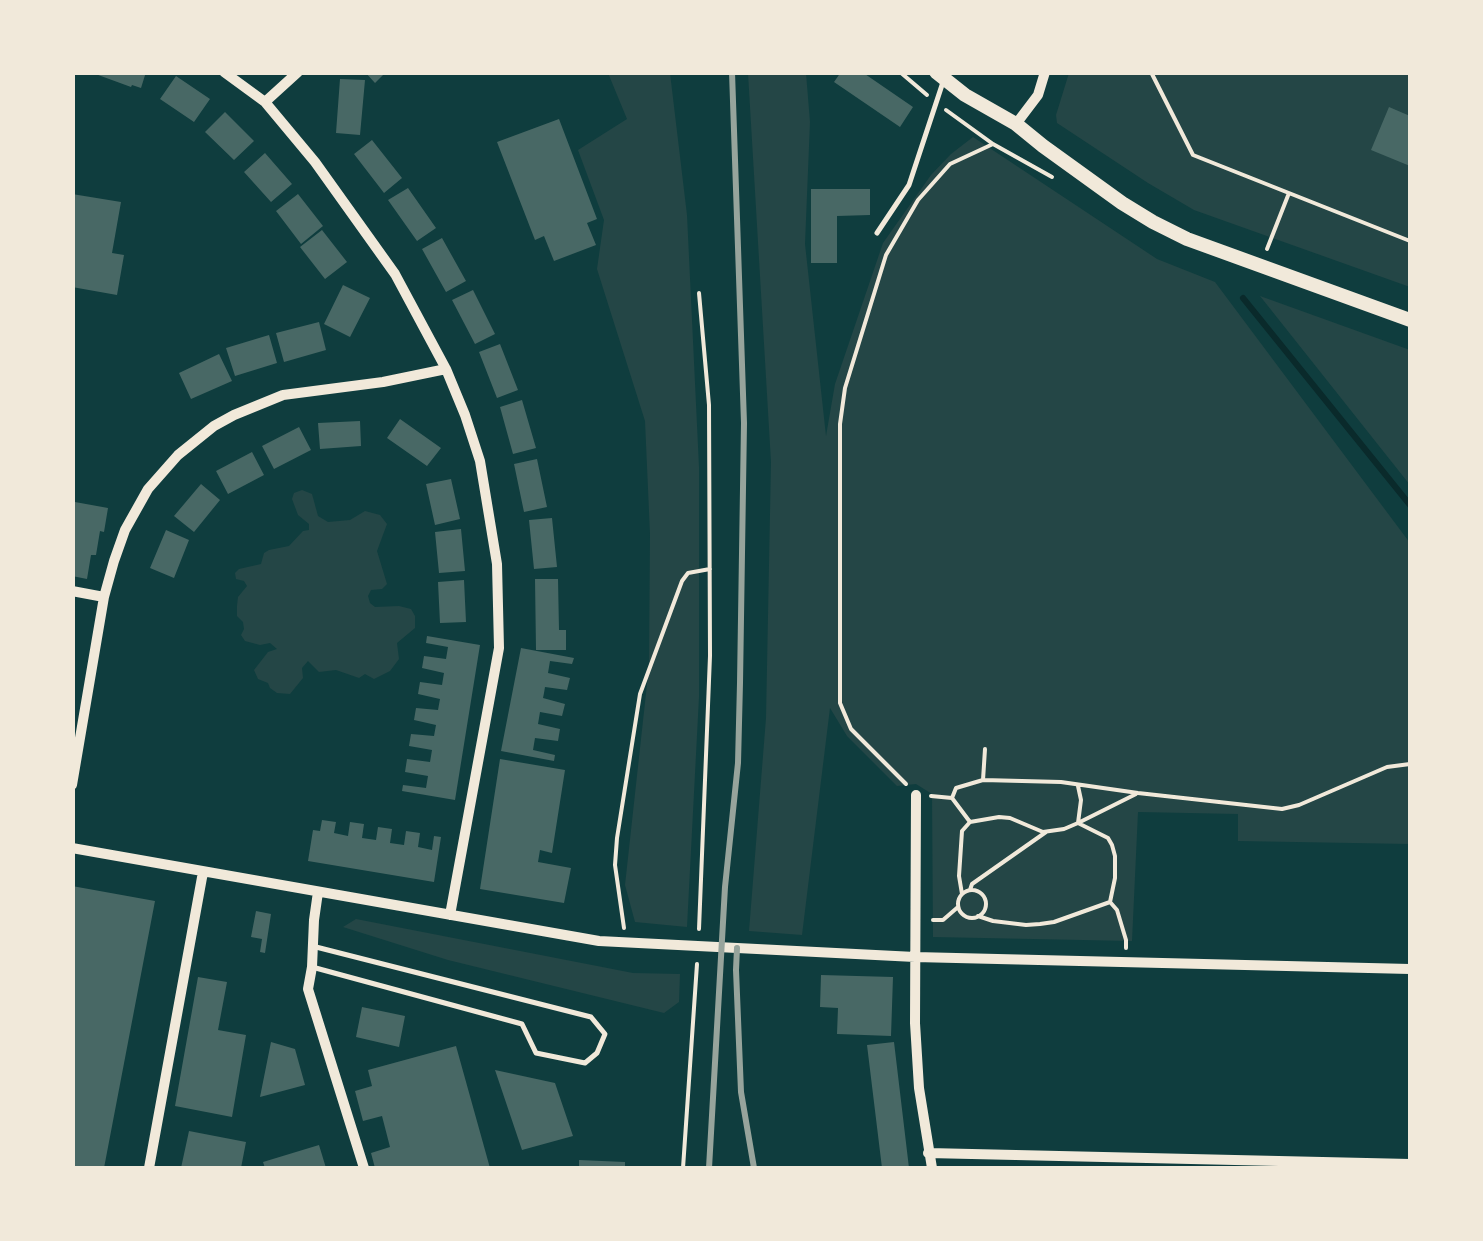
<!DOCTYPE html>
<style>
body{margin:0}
#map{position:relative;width:1483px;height:1241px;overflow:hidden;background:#0f3d3e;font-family:Quicksand,sans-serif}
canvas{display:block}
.frame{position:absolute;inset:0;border:75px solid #f1e9da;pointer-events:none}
</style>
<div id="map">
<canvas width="1483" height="1241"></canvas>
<div class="frame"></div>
</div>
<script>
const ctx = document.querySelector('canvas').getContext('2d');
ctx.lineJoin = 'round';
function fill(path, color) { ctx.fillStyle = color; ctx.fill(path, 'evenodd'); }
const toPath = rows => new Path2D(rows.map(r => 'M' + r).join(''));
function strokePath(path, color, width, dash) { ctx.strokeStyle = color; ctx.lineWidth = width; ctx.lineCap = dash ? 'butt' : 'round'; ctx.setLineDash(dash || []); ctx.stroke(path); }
fill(toPath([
 [608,73,670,73,687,215,699,467,699,697,687,927,635,922,625,885,649,666,650,534,645,421,597,269,604,220,578,150,627,119],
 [748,73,806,73,810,122,805,244,826,436,835,384,883,243,931,175,951,154,973,137,1157,259,1215,282,1410,543,1410,844,1238,841,1238,814,1138,812,1132,941,933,937,932,794,916,784,897,786,847,736,830,708,802,935,749,931,766,718,771,462],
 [1069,73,1410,73,1410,287,1194,210,1148,183,1057,123,1056,115],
 [1260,296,1410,350,1410,485],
 [302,490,312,494,318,516,328,522,350,520,365,511,380,515,387,524,377,551,387,584,382,589,371,590,368,596,370,603,375,607,399,606,411,609,415,616,415,628,397,643,399,659,390,671,374,679,365,674,359,678,336,670,319,672,308,661,302,668,303,678,290,694,277,693,270,688,268,683,258,679,254,670,268,652,277,649,270,643,260,645,245,641,241,635,244,629,243,622,237,616,237,606,238,597,247,586,244,581,236,579,235,573,239,569,261,564,264,553,269,550,289,546,303,531,309,530,309,524,298,515,292,499,294,493],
 [356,919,633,973,680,974,679,1002,664,1013,448,960,343,927]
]), '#244646');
strokePath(toPath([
 [1243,298,1410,505]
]), '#0a2a2b', 6);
fill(toPath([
 [90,72,146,72,141,88,132,85,131,87],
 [365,72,386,72,375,83],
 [841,72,862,72,913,107,900,127,834,82],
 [176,76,210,99,194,122,160,99],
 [340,79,365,80,360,135,336,133],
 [1389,107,1410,116,1410,166,1371,150],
 [225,112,254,141,234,160,205,132],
 [559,119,597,219,587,223,596,245,554,261,544,236,535,240,497,142],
 [372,140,402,178,384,193,354,154],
 [265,153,292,184,271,202,244,172],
 [408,188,436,228,417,241,388,200],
 [811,189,870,189,870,215,837,216,837,263,811,263],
 [72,194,121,202,112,253,124,255,117,295,72,287],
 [298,194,323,226,301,244,276,211],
 [322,230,347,262,325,279,300,247],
 [442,238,466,281,446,292,422,249],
 [343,285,370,298,350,337,324,324],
 [473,290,495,334,475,344,452,300],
 [319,322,326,350,284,362,276,333],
 [269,335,277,363,235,376,226,348],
 [500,344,518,390,497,398,479,352],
 [219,354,232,381,191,399,179,373],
 [522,400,536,448,513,454,500,407],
 [400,419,441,448,427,466,387,438],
 [360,421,361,446,320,449,318,423],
 [299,427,311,450,274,469,262,446],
 [252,452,264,475,228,494,216,471],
 [537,459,547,507,524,512,514,464],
 [451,479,460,519,435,525,426,484],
 [201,484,220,500,194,532,174,516],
 [75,502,108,508,104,532,100,531,96,555,91,555,87,579,72,576,72,518],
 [552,518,557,567,534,569,529,520],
 [461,529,465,571,439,573,435,532],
 [166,530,189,540,174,578,150,568],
 [535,579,558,579,559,630,566,630,566,650,536,650],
 [464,580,466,622,440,623,438,582],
 [427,636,480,645,455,800,402,791,403,785,426,788,428,776,405,772,407,759,430,762,432,750,409,746,411,734,434,736,436,725,414,720,416,708,438,710,440,699,418,694,420,682,442,685,444,673,422,668,424,656,446,659,448,647,426,643],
 [521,648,574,658,572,664,550,661,548,673,570,678,567,690,545,687,544,693,543,698,565,704,562,716,540,712,538,724,560,729,558,741,535,738,533,750,555,755,554,761,501,751],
 [500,759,565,770,552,853,540,850,538,862,571,868,564,903,480,889],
 [322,820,336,822,334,833,348,836,350,822,364,824,362,838,376,840,378,827,392,829,390,843,404,845,406,831,420,833,418,847,432,850,434,836,441,837,434,882,308,861,313,830,320,831],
 [72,886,155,901,104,1168,72,1168],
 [256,911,271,914,265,953,260,952,262,939,251,937],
 [821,975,893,977,891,1036,837,1034,838,1008,820,1007],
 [198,977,227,982,218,1030,246,1035,232,1117,175,1106],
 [362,1007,405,1016,399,1047,356,1037],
 [271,1042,295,1049,305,1085,260,1097],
 [894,1042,909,1168,882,1168,867,1045],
 [456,1046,490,1168,375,1168,371,1153,390,1147,382,1116,363,1121,355,1091,372,1086,368,1070],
 [495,1070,555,1083,573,1136,522,1150],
 [189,1131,246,1142,241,1168,181,1168],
 [319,1145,326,1168,265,1168,263,1162],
 [579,1160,625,1162,625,1168,579,1168]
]), '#486865');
strokePath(toPath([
 [900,72,927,95],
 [1151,72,1193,155,1410,241],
 [946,110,993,144,1052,177],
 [1267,249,1289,193],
 [699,293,709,405,710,656,699,929],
 [985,749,983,780,1061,782,1138,793,1282,809,1299,805,1387,767,1410,764],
 [983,780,956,788,952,798,970,822,999,817,1010,818,1043,832,1064,829,1078,823,1081,800,1078,786],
 [906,784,851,729,840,703,840,424,845,388,886,255,918,200,950,164,993,144],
 [931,796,952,798],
 [1078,823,1108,838,1112,845,1115,856,1115,878,1110,902,1117,910,1126,940,1126,948],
 [1078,823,1136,794],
 [970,890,972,884,1046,832],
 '958 904a14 14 0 1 1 28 0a14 14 0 1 1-28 0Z',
 [962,894,959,876,962,831,970,822],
 [978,916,993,921,1026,925,1040,924,1054,922,1110,902],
 [933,920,943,920,958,907],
 [624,928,615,865,617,838,640,694,682,581,688,573,710,569],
 [683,1168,697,964]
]), '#f1e9da', 4);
strokePath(toPath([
 [877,233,909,185,943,82],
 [312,967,522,1024,536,1053,585,1063,597,1053,605,1034,591,1017,316,947]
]), '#f1e9da', 5);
strokePath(toPath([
 [224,72,265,102,315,162,395,274,446,369,465,415,480,461,497,564,499,648,450,915],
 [265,102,298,72],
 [1016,124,1038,95,1045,72],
 [72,591,104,597],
 [72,785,104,597,114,561,125,530,148,489,178,455,214,426,234,415,283,395,383,382,446,369],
 [916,795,915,1023,919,1088,932,1168],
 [72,848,599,941,915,957,1410,969],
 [318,892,314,920,312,967,308,989,364,1168],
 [928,1153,1410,1164],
 [149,1168,203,872]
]), '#f1e9da', 10);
strokePath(toPath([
 [936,72,965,95,1016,124,1043,146,1122,203,1153,222,1187,239,1410,320]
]), '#f1e9da', 14);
strokePath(toPath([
 [737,948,736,970,741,1092,754,1168],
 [709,1168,725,887,738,763,740,683,744,423,732,72]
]), '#97a49c', 6);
</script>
